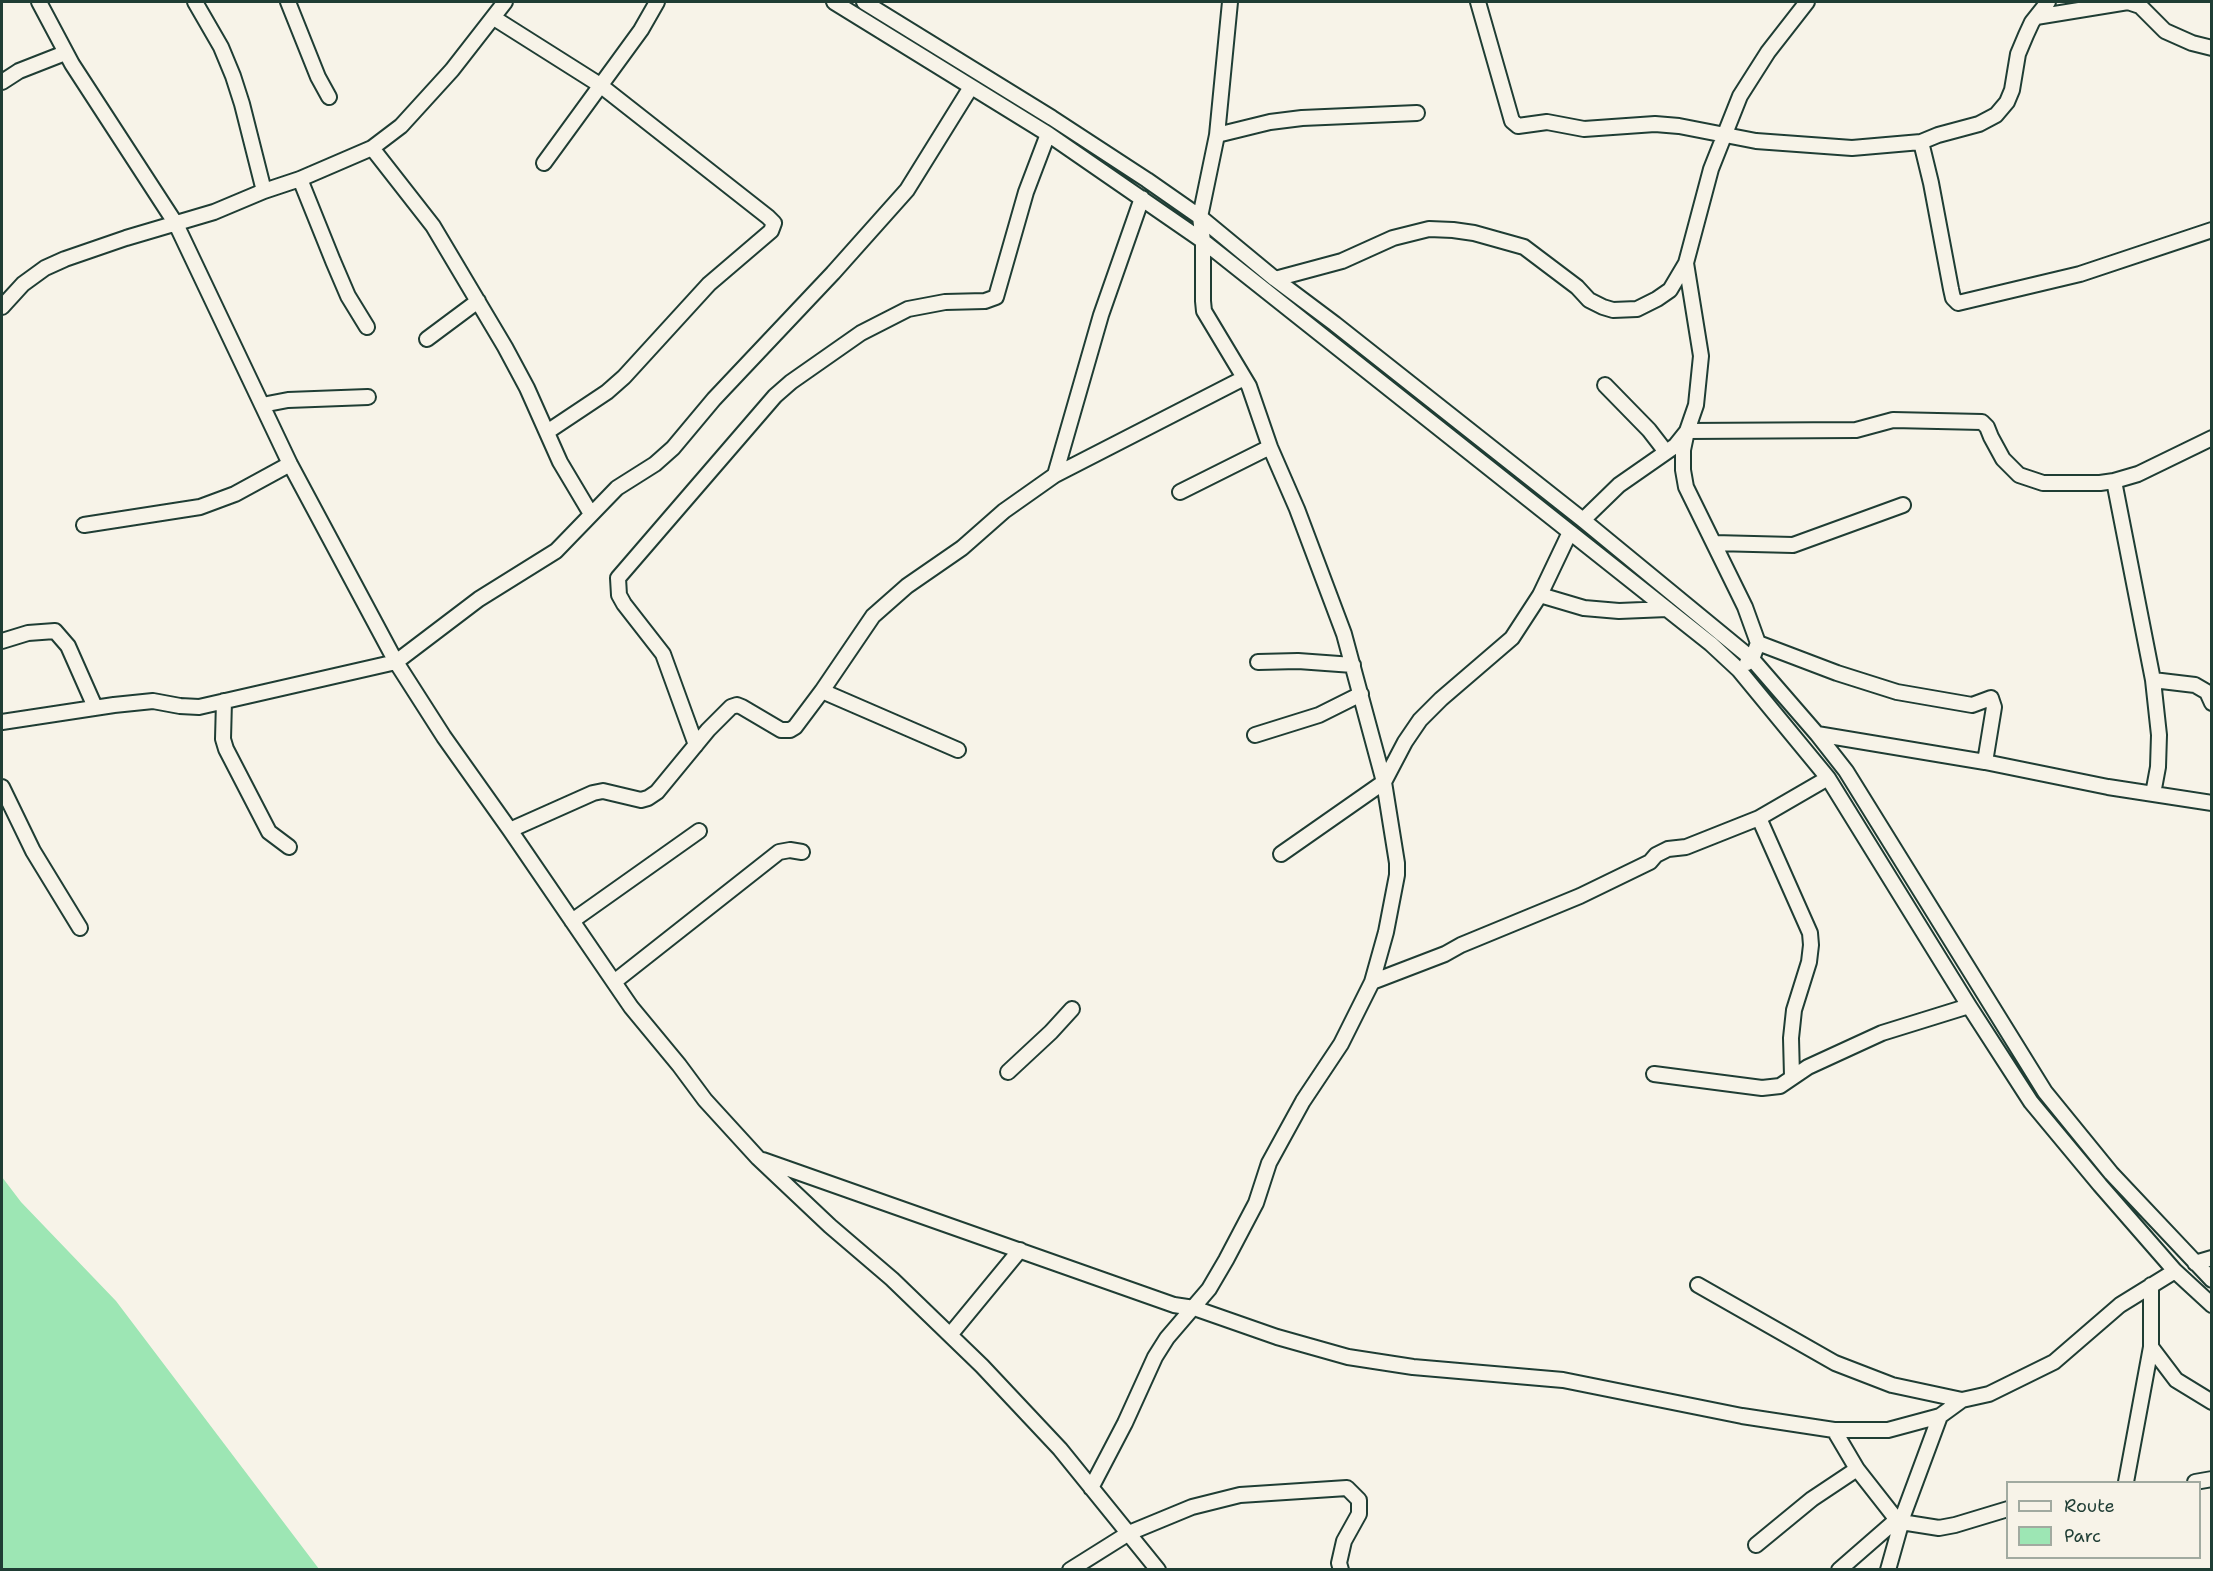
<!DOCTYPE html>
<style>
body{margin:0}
#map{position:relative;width:2213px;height:1571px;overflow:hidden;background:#f7f3e8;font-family:"Shantell Sans",sans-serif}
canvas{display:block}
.frame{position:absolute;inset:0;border:3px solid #1f3d34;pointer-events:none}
.legend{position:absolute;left:2006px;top:1481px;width:195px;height:78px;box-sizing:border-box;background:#f7f3e8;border:2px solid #a1aaa0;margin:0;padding:8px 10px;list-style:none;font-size:18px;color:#1f3d34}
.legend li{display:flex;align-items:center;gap:12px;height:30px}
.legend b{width:30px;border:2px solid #a1aaa0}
</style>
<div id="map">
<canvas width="2213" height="1571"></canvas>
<div class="frame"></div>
<ul class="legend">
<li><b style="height:8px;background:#f7f3e8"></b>Route</li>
<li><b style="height:16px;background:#9de6b4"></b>Parc</li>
</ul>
</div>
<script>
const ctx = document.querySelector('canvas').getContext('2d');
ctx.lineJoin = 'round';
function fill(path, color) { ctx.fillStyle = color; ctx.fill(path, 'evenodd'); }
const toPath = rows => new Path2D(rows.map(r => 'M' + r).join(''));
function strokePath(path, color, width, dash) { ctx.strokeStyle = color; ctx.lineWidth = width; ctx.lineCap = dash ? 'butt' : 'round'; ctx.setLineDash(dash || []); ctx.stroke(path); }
fill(toPath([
 [2,1177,21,1202,116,1301,319,1569,2,1569]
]), '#9de6b4');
const minor = toPath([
 [39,2,72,64,176,224,290,464,396,662,444,737,510,830,631,1007,679,1065,705,1100,758,1158,830,1226,892,1279,982,1366,1060,1449,1158,1570],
 [195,2,221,47,233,76,242,104,264,191],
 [288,2,318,77,329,97],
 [834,2,1048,134,1203,241,1711,644,1739,670,1828,778,1969,1006,2031,1102,2100,1185,2175,1271,2212,1305],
 [864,2,1052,118,1147,180,1200,217,1275,279,1335,324,1583,520,1752,659,1817,734,1846,771,2045,1092,2111,1173,2212,1280],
 [1478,2,1512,121,1518,126,1547,122,1584,129,1655,124,1679,126,1756,141,1852,148,1921,142,1938,135,1979,124,1996,115,2007,102,2012,90,2018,54,2026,35,2032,22,2048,2],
 [2036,17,2128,2,2140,6,2165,31,2192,43,2212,48],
 [494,18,600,85,768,217,774,223,771,231,709,284,624,377,607,392,547,432],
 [2,82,19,71,65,53],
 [1217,135,1270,122,1302,118,1417,113],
 [1921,142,1931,183,1951,289,1953,298,1958,303,2080,274,2212,230],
 [372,148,433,226,505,347,527,388,560,462,591,514],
 [544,163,641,30,657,2],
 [300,179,333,261,348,296,367,327],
 [1686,263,1701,356,1696,405,1687,431,1683,450,1683,470,1686,487,1745,607,1758,643,1752,659,1747,663],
 [1275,279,1342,261,1393,238,1429,229,1453,230,1474,233,1524,247,1577,287,1589,300,1603,307,1613,310,1637,309,1657,299,1670,290,1686,263,1711,169,1740,96,1768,52,1807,2],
 [2,307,23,284,45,268,65,259,126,238,214,212,264,191,300,179,372,148,401,126,452,70,505,2],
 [427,339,478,301],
 [1605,385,1649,430,1666,452],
 [262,405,288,400,368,397],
 [1055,475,1101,315,1142,198],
 [2114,481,2153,680,2159,735,2158,767,2153,794],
 [1180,492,1270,447],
 [1583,520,1619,485,1675,446,1687,431,1856,430,1893,420,1982,422,1987,427,1991,437,2003,459,2019,475,2043,483,2100,483,2114,481,2138,474,2212,438],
 [84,525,200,507,235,494,290,464],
 [1714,543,1793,545,1903,505],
 [1540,595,1584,608,1619,611,1667,609],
 [2,641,28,633,55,631,68,646,95,707],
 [1758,643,1837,673,1897,692,1972,705,1991,698,1994,707,1985,762],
 [1258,662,1298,661,1353,665],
 [2153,680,2195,685,2207,692,2212,703],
 [822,691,958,750],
 [224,701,223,739,226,749,269,832,289,847],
 [2,722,114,705,153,701,180,706,199,707,396,662,479,599,556,551,617,488,655,464,673,448,714,399,833,273,907,190,971,87],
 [1817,734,1985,762,2108,787,2212,803],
 [1255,735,1319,715,1361,694],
 [696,745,663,654,624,604,619,595,618,578,775,396,791,382,861,333,908,309,945,302,985,301,996,297,1026,192,1048,134],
 [2,787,33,851,80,928],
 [1759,818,1810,933,1811,945,1809,962,1794,1010,1791,1038,1792,1076],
 [510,830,593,793,603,791,641,800,648,798,657,792,708,730,731,707,737,705,742,707,781,730,790,730,795,727,822,691,873,616,907,586,962,548,1004,511,1055,475,1244,378],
 [1281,854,1384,782,1405,742,1420,720,1441,699,1512,638,1540,595,1570,532],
 [572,921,699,831],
 [614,982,779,852,790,850,802,852],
 [1372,982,1445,954,1461,945,1580,896,1650,862,1656,855,1668,849,1686,847,1759,818,1828,778],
 [1008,1072,1051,1032,1072,1009],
 [1654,1074,1762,1088,1780,1086,1808,1067,1882,1033,1969,1006],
 [763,1160,1174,1305,1194,1308,1277,1337,1348,1357,1413,1367,1563,1380,1742,1416,1834,1430,1888,1430,1940,1416,1962,1400,1989,1394,2054,1362,2120,1305,2175,1271],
 [2195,1263,2212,1258],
 [1698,1285,1835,1363,1892,1385,1962,1400],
 [950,1335,1020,1250],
 [2151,1347,2176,1380,2212,1402],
 [1834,1430,1857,1469,1897,1520],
 [2126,1482,2151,1347,2151,1285],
 [2195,1482,2212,1479],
 [1091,1488,1125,1423,1155,1357,1167,1338,1209,1289,1226,1260,1256,1203,1269,1163,1303,1101,1341,1044,1372,982,1386,932,1397,875,1397,863,1384,782,1344,634,1297,509,1270,447,1249,386,1204,311,1203,301,1203,241,1200,217,1217,135,1230,2],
 [1901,1522,1939,1528,1955,1525,2008,1509],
 [1756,1545,1812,1499,1857,1469],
 [1070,1570,1129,1533,1192,1507,1240,1495,1347,1488,1359,1500,1359,1514,1344,1541,1339,1563,1341,1570],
 [1839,1570,1902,1515],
 [1888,1570,1904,1513,1940,1416]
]);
strokePath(minor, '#1f3d34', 18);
strokePath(minor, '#f7f3e8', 14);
</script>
